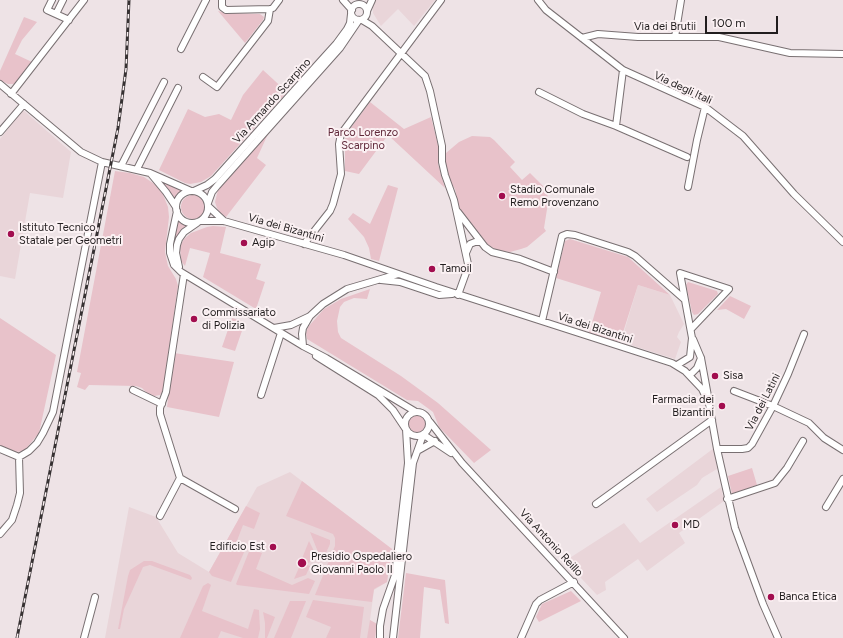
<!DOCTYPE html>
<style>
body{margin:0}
#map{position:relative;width:843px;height:638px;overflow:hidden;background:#eee3e6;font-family:Figtree,sans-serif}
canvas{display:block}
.scale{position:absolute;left:705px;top:16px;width:73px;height:18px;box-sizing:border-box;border:2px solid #211d1e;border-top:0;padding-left:5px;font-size:12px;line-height:14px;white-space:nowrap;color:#211d1e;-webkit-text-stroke:3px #fbf1f3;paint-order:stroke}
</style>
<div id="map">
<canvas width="843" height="638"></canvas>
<div class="scale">100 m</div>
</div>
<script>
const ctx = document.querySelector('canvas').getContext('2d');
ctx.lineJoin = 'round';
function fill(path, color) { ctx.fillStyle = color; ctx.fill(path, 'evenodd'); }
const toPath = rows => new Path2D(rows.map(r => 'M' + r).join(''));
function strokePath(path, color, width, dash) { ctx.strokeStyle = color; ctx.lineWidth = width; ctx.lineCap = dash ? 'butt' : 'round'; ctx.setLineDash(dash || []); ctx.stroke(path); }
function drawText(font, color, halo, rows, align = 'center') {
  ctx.font = font + ' Figtree,sans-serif'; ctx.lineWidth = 4; ctx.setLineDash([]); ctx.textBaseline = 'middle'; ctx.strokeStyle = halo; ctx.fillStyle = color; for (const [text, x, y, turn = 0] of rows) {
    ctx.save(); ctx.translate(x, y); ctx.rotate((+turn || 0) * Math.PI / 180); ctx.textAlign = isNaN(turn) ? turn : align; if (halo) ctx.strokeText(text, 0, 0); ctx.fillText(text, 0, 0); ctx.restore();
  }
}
fill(toPath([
 [375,0,435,0,414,26,398,9,381,26,373,13,373,5],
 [23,110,71,152,63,198,30,193,15,279,0,276,0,139],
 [638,285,670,295,684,324,679,332,677,337,681,342,675,359,621,342],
 [714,448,717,469,702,478,697,485,657,512,646,499],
 [290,472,392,549,387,582,374,590,370,620,377,624,375,638,105,638,129,507,156,517,178,553,209,572,257,487],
 [721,487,724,501,679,533,685,543,647,571,638,559,605,582,606,590,597,595,565,561,624,523,640,543]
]), '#e9d5d9');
fill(toPath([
 [218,11,226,13,260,14,264,17,263,20,245,43],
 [24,17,37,22,22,40,15,54,32,62,15,84,8,84,0,80,0,71],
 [263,70,287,92,211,176,201,182,190,184,185,183,159,170,188,109,205,117,219,114,231,120,243,95],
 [370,102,404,129,431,117,438,145,438,164,445,188,388,135,359,174,345,171,345,139,347,133],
 [268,134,257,158,266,165,226,217,220,213,217,208,215,202,218,190],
 [472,136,490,137,494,140,515,162,510,167,522,180,530,173,547,190,548,203,544,228,546,231,527,247,521,249,510,252,502,251,495,249,488,245,459,208,455,189,449,180,446,166,446,153,459,142],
 [115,171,130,173,144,177,156,185,162,192,168,207,169,217,165,252,168,266,176,279,178,286,163,391,160,395,154,396,147,393,142,388,136,386,89,385,85,390,77,387,81,373,77,372],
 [162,181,185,190,179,196,176,201],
 [388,185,398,188,379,261,371,259,369,248,364,237,348,219,353,213,370,224],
 '181 207a12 12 0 1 1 24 0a12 12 0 1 1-24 0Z',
 [177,217,181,222,190,225,179,235,173,246],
 [213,226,226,227,220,253,261,264,256,279,265,282,256,309,203,277,210,253,190,248,185,266,181,261,180,246,184,239,191,233,207,227],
 [570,239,628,257,670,295,638,285,620,342,589,333,601,292,556,278,565,241],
 [688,282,717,291,718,294,698,314,694,315,692,312,686,285],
 [370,289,367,299,354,298,344,302,340,307,337,321,338,332,341,338,401,376,438,403,491,450,474,463,439,427,433,412,418,401,407,400,307,339,306,333,308,327,324,309,341,299],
 [730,296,751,306,744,319,726,309,717,310],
 [0,318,56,355,39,433,24,451,15,452,0,446],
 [232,318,245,322,235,351,222,347],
 [174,353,234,362,219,417,167,407],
 '408 424a9 9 0 1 1 18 0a9 9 0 1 1-18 0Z',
 [752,468,757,485,732,494,728,476],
 [302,481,392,549,387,582,374,589,372,602,315,595,335,546,335,538,333,534,286,516],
 [246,506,260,513,254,529,243,525,235,546,245,550,231,582,212,576,209,572],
 [310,532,330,540,330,544,325,555,318,552],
 [309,541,316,555,312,561,308,563,301,561],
 [250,549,262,553,256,569,292,585,308,578,315,581,309,594,237,585,236,584],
 [144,561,152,561,190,575,192,578,191,580,150,565,143,567,124,609,120,629,118,629,128,576,130,570],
 [301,563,310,566,306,575,294,579],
 [406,573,445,580,449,624,445,623,440,590,424,587,420,638,398,638],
 [208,583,211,585,202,611,248,629,254,609,259,610,260,629,258,638,243,638,221,631,218,638,180,638,203,586],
 [571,591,581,601,539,622,536,617,542,604],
 [313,600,364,607,360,638,326,638,331,627,306,617],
 [290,601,306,601,291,638,274,638],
 [263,612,275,617,267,638,265,638,265,623],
 [370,620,377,624,375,638,367,638]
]), '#e8c2ca');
const minor = toPath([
 [52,0,47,10,69,20],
 [222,0,222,7,226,10,270,9,273,8,279,0],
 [343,0,352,10],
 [538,0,546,10,623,70,705,107,743,136,794,194,843,242],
 '351 12a8 8 0 1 1 16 0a8 8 0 1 1-16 0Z',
 [367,11,372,0],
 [56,14,63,0],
 [362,20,372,26,425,76,430,91,442,146,442,162,445,175,454,200,468,264,467,270,458,295],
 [675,37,681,0],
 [582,38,598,34,638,37,719,37,790,53,843,54],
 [181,49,206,0],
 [203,77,217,87,268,21,270,9],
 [0,84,81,152,102,162,150,173,191,191],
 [539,92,583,114,616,126,687,157],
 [11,94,84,0],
 [616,126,623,70],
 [0,132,24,104],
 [121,166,164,82],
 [137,169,178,88],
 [151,174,166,192,176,207],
 [688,187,697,140,705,107],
 '176 207a16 16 0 1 1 32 0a16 16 0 1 1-32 0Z',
 [194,191,207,185,215,179,317,65,336,44,347,29,350,23,351,14],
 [208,203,212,192,217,186,340,48,359,20],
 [209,207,224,221],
 [177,211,170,244,170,253,174,265,181,272,303,346,326,358,416,412],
 [458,212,485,247,492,252,520,259,554,272],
 [200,221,224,221,344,255,436,287,672,363,685,371,702,389,709,404,717,449,735,528,763,604,778,638],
 [304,244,330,211,333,204,341,174,339,144,341,134,441,0],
 [466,253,470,244,475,242,481,242],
 [179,267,176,253,177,245,179,239,184,232,197,223],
 [381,280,400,282,439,295,452,294],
 [542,321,562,236,567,234,575,235,628,252,635,256,684,299],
 [274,328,291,325,310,316,323,304,347,289,398,274],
 [693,339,701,358,708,396],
 [303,346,302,334,303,328,310,316],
 [316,356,378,395,393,410,405,428],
 [677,365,690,357,692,338,680,273,729,289,691,329],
 [690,375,697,368,701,358],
 [133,390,162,404],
 [734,391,773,406,809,423,824,438,843,450],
 [261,395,281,333],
 '405 424a12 12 0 1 1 24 0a12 12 0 1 1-24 0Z',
 [430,422,462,463,624,638],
 [424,435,451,453],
 [0,449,19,457],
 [717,449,742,449,748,448,752,444,773,406,788,374,804,334],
 [419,450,435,441],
 [19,457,29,451,37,443,43,433,53,412,102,162],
 [180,478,235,509],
 [727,499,775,483,787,468,803,441],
 [596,504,712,420],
 [826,507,843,479],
 [160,516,180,478,160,414,160,408,166,392,184,274],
 [0,534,12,520,17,505,20,493,19,457],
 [84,638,95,597],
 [380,638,380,626,383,609,395,575,408,463,406,429],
 [393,638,413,463,423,435],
 [521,638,536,604,540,600,574,582]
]);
strokePath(minor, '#797072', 8);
strokePath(minor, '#fff', 6);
const rail = toPath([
 [17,638,118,128,126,69,129,0]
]);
strokePath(rail, '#363132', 3);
strokePath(rail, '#fbf1f3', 1.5, [4.5]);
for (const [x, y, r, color] of [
 [502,196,4,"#a20e4f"],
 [11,234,4,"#a20e4f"],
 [244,243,4,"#a20e4f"],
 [432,269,4,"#a20e4f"],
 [194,319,4,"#a20e4f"],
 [715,376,4,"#a20e4f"],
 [722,406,4,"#a20e4f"],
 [675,525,4,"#a20e4f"],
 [273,547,4,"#a20e4f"],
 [302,563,5,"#a20e4f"],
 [771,597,4,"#a20e4f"]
]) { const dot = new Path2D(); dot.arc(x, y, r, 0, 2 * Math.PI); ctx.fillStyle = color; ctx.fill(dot); strokePath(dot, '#fbf1f3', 1.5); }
drawText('11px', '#211d1e', '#fbf1f3', [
 ["Via dei Brutii",665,27],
 ["Via degli Itali",683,88,25],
 ["Via Armando Scarpino",272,101,-48],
 ["Via dei Bizantini",286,228,16],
 ["Via dei Bizantini",595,328,18],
 ["Via dei Latini",763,402,-63],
 ["Via Antonio Reillo",551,543,47]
]);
drawText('11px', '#5f2738', '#fbf1f3', [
 ["Parco Lorenzo",363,133],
 ["Scarpino",363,146]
]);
drawText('11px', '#211d1e', '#fbf1f3', [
 ["Stadio Comunale",510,190],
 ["Remo Provenzano",510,203],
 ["Istituto Tecnico",19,228],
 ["Statale per Geometri",19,241],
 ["Agip",252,243],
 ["Tamoil",440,269],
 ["Commissariato",202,313],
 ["di Polizia",202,326],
 ["Sisa",723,376],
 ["Farmacia dei",714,400,"right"],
 ["Bizantini",714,413,"right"],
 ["MD",683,525],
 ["Edificio Est",265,547,"right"],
 ["Presidio Ospedaliero",311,557],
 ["Giovanni Paolo II",311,570],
 ["Banca Etica",779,597]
], 'left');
</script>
